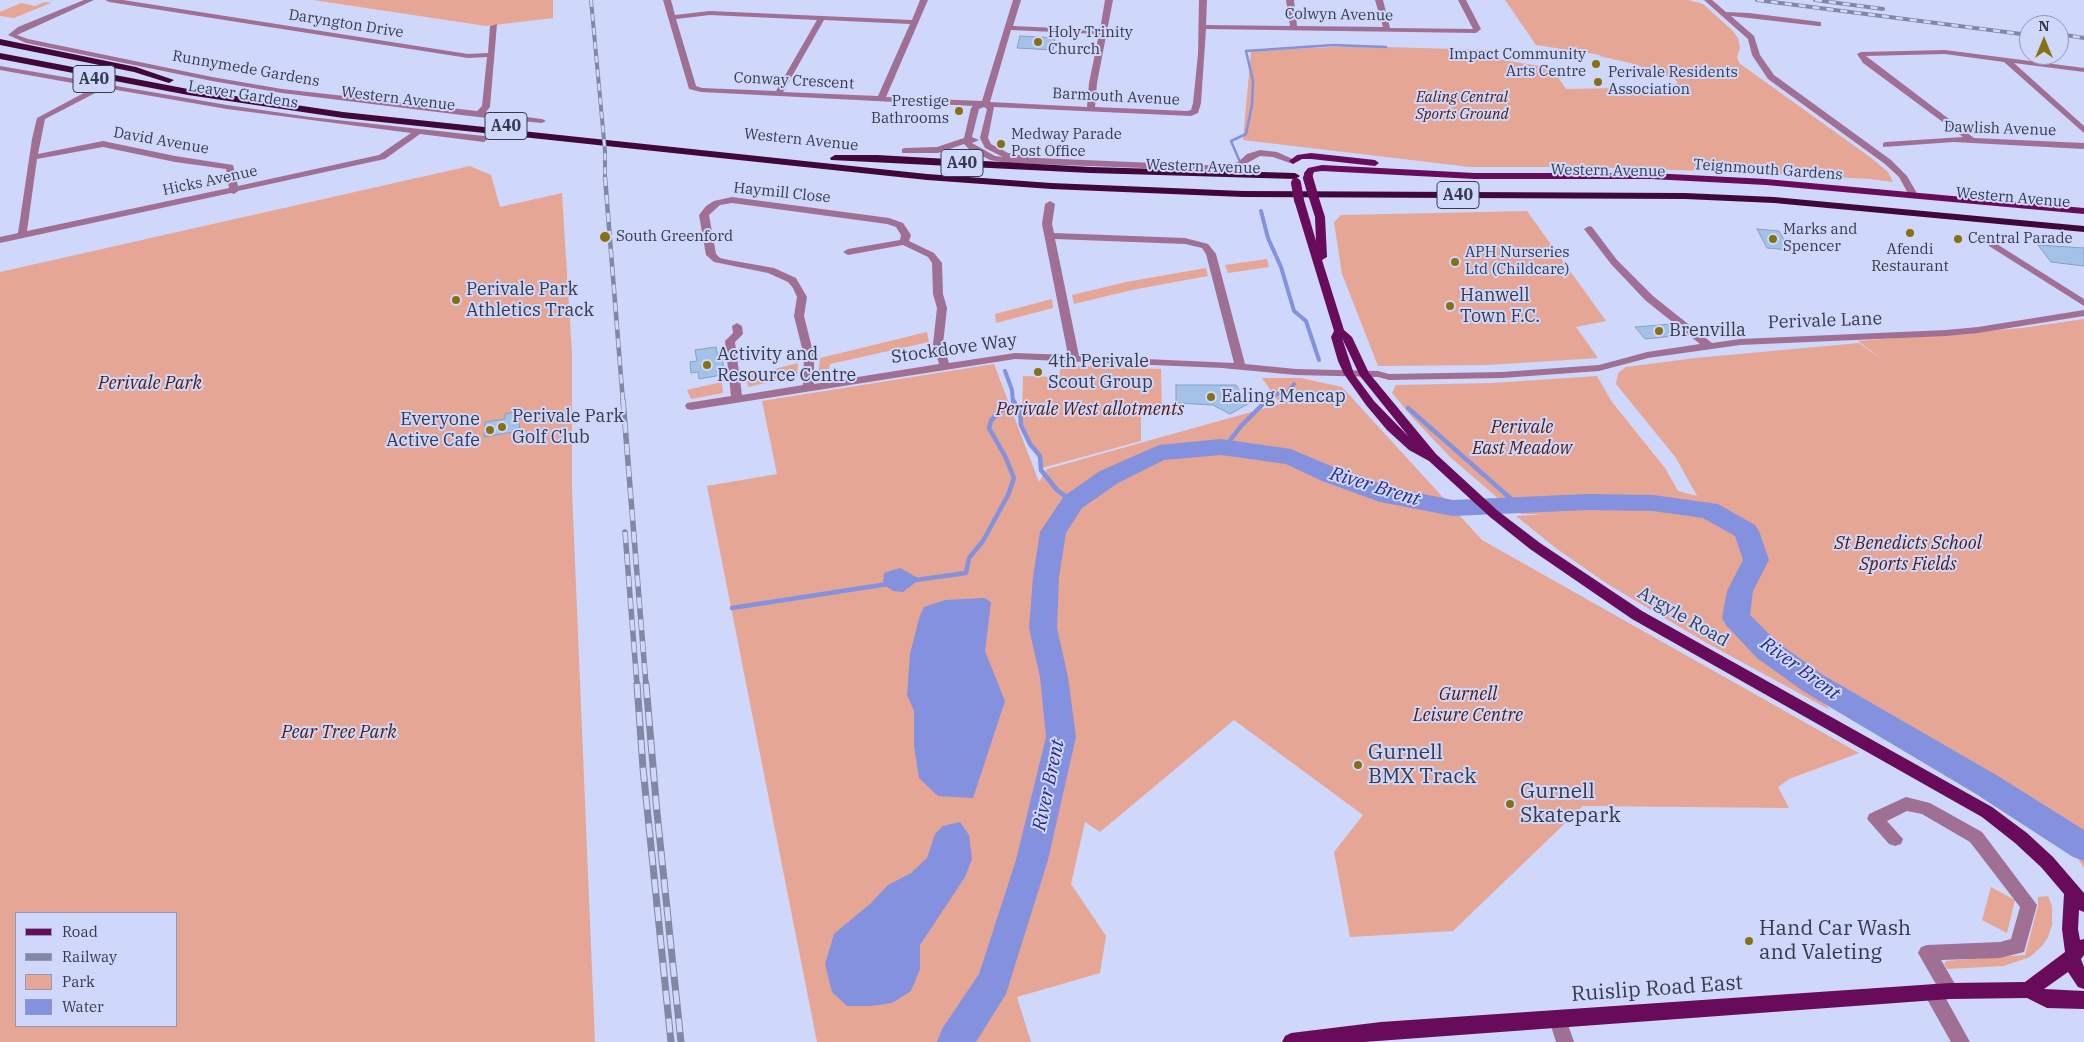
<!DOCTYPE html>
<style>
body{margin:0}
#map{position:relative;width:2084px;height:1042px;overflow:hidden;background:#cfd7fb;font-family:"IBM Plex Serif",serif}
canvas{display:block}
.legend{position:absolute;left:15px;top:912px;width:162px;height:115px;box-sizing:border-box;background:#cfd7fb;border:1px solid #9298b5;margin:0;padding:6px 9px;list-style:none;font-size:15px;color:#363a4c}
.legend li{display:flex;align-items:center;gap:10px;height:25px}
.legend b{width:25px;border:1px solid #9298b5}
.north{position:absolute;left:2019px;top:15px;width:50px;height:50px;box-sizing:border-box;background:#cfd7fb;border:1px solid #9298b5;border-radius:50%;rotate:0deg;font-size:14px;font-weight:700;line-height:20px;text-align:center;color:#363a4c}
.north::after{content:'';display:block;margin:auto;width:18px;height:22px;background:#867112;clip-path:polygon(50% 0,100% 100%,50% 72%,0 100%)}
</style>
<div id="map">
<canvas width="2084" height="1042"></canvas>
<ul class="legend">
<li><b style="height:6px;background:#670b5a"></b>Road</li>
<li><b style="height:6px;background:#8288a3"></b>Railway</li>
<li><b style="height:14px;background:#e6a695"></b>Park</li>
<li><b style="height:14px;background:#8391de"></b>Water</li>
</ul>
<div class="north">N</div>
</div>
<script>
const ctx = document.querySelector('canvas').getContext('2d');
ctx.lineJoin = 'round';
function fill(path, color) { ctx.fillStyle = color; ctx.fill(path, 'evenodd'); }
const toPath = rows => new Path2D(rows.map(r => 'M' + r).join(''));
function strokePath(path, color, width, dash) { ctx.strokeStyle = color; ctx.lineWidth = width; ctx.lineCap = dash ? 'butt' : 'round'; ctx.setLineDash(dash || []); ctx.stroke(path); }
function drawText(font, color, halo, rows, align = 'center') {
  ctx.font = font + ' "IBM Plex Serif",serif'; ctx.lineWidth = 4; ctx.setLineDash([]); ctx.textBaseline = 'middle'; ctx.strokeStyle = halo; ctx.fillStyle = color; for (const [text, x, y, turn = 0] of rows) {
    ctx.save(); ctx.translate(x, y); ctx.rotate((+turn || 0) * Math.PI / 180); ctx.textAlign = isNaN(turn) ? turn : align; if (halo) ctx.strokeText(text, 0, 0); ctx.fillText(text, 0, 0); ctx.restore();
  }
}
fill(toPath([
 [313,0,553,0,553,18,486,26],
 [1505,0,1688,0,1703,4,1732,30,1738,38,1740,48,1737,57,1739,63,1870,157,1888,172,1893,182,1870,179,1738,172,1584,167,1470,167,1243,140,1251,51,1351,46,1492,50,1497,59,1552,68,1566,89,1664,87,1678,83,1675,79,1634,64,1599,56,1600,55,1536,45],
 [45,2,51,3,14,18,0,16,0,12,21,3,35,6],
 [470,166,491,175,500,207,562,193,572,353,572,490,595,1042,0,1042,0,272],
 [16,913,176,913,176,1026,16,1026],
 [1527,211,1606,321,1576,327,1598,358,1488,365,1378,366,1342,274,1334,222,1341,215],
 [1267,259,1269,267,1228,273,1225,265],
 [1206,268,1208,276,1132,290,1074,304,1072,295,1126,282],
 [1052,299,1053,308,996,323,995,314],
 [2084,319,2084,868,2077,857,1983,791,1895,744,1823,701,1830,710,1705,642,1609,585,1557,549,1516,516,1544,514,1522,514,1504,499,1500,500,1450,457,1413,418,1392,393,1396,385,1492,383,1597,376,1612,402,1665,468,1678,491,1697,496,1676,458,1616,384,1618,373,1626,367,1695,358,1859,343,1886,362,1858,341,2022,328],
 [927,332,929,342,830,364,827,377,822,378,818,375,820,358],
 [798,363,797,376,748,387,746,376],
 [994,364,1039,482,1047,469,1280,404,1262,378,1301,378,1342,387,1482,540,1859,753,1789,779,1778,787,1789,808,1583,806,1453,931,1350,937,1334,852,1363,815,1234,720,1100,832,1085,822,1071,884,1106,936,1100,973,1017,997,1031,1042,817,1042,707,486,777,474,762,401],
 [1061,365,1161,369,1162,410,1141,410,1141,441,1042,468,1022,421,1023,376,1059,377],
 [722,382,723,393,691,399,687,390],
 [1991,887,2015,900,2007,933,1982,920],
 [2048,896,2052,906,2052,925,2048,937,2042,946,2030,957,2004,966,1947,969,1944,964,1946,961,2025,955,2038,906,2038,897]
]), '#e6a695');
fill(toPath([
 [900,568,920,579,903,592,893,591,883,584,884,573],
 [984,598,991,602,985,651,1005,701,973,798,938,796,919,778,914,746,914,711,907,695,910,654,920,615,924,607,945,600],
 [960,822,969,835,972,859,965,877,920,945,920,969,911,991,892,1003,871,1006,847,1006,832,992,825,964,834,934,871,903,888,885,911,873,927,858,935,834,943,826]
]), '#8391de');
strokePath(toPath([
 [1240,162,1231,141,1246,134,1252,105,1253,81,1246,51,1333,45,1386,47]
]), '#8391de', 2.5);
strokePath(toPath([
 [1261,211,1268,238,1281,267,1294,311,1306,321,1319,360],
 [1005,371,1012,390,1013,402],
 [1266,402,1274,395,1288,392,1294,384]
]), '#8391de', 4);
strokePath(toPath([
 [1013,400,1020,412,1021,425,1030,444,1040,456,1041,470,1057,490,1073,502],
 [1408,408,1518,505],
 [1225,447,1241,426,1267,400],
 [916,580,966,573,969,558,983,541,1008,495,1014,478,1005,456,989,428,991,421,998,412,1015,404],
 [732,608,888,584]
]), '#8391de', 4.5);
fill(toPath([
 [1221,439,1291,449,1338,469,1393,488,1453,500,1588,494,1653,495,1718,504,1755,525,1759,531,1769,560,1753,591,1750,615,1777,642,1823,675,1998,776,2084,830,2084,861,2073,857,1976,794,1803,691,1757,658,1726,625,1722,618,1727,591,1743,560,1735,536,1703,518,1653,511,1588,510,1453,516,1380,502,1322,481,1286,464,1221,455,1164,460,1118,483,1082,508,1066,533,1059,577,1057,628,1068,677,1076,737,1048,860,1006,994,976,1042,937,1042,942,1029,979,974,1016,860,1046,737,1040,677,1029,628,1033,577,1040,532,1064,496,1100,471,1159,445,1221,439]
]), '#8391de');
const building = toPath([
 [1020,36,1055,38,1053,50,1017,48,1020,36],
 [1757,229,1779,231,1790,250,1767,248,1757,229],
 [2038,245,2084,248,2084,266,2051,262,2038,245],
 [1672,324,1683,335,1645,339,1635,327,1672,324],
 [716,347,718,357,722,357,724,368,720,369,721,375,699,379,698,372,691,373,690,362,697,361,695,350,716,347],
 [1176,385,1236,385,1241,393,1253,401,1230,414,1213,405,1176,403,1176,385],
 [520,411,519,431,484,437,485,422,505,419,505,414,520,411]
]);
fill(building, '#a4c1e8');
strokePath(building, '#84a1c6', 1);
fill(toPath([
 [84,0,94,0,17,35,28,39,212,77,282,89,477,111,482,106,487,57,468,58,109,2,105,0,123,0,468,54,488,53,490,26,497,24,490,107,486,112,542,119,546,121,542,123,478,117,282,93,212,81,26,43,8,35,18,27,84,0],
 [663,0,671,0,675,15,710,11,912,20,920,0,928,0,886,97,982,101,1013,0,1021,0,1013,26,1100,30,1105,0,1113,0,1097,83,1095,107,1187,111,1191,110,1193,103,1198,54,1199,0,1207,0,1206,25,1290,26,1286,0,1294,0,1297,26,1383,27,1375,0,1383,0,1390,28,1473,29,1458,0,1466,0,1481,29,1476,33,1206,29,1201,103,1198,113,1191,116,994,107,988,138,991,144,1008,153,1037,158,1226,166,1238,162,1247,154,1260,150,1277,152,1297,161,1293,164,1273,157,1260,156,1238,168,1261,172,1261,176,1258,177,1224,171,1007,163,990,160,969,149,964,144,938,153,902,153,902,149,905,148,937,147,964,138,971,108,973,106,701,92,689,89,663,0],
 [710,15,817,20,776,91,702,88,696,86,676,19,710,15],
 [824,20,910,24,878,96,783,92,824,20],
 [1011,30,1099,34,1089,83,1087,107,990,102,1011,30],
 [984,107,987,109,980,138,985,148,1003,157,995,156,972,143,979,140,972,137,979,109,984,107],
 [1704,0,1712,0,1726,12,1749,13,1821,22,1821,26,1818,26,1731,16,1754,36,1760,55,1774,75,1891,160,1907,176,1918,195,1916,197,1910,197,1899,177,1885,164,1768,79,1752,55,1748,39,1704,0],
 [1945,50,2084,68,2084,72,2014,63,2084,126,2084,133,2004,62,1945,54,1866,56,1974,138,2084,143,2084,149,1954,142,1883,147,1883,143,1886,142,1963,137,1863,63,1857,54,1861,52,1945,50],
 [0,66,227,105,310,117,484,136,488,139,484,142,420,134,385,159,238,191,234,194,231,193,0,243,0,237,18,233,32,139,37,118,95,87,0,70,0,66],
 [105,88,227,109,411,133,379,155,238,186,233,165,175,156,103,141,38,154,45,119,105,88],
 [103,147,175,162,226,169,229,188,27,231,37,159,103,147],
 [732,197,889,218,903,223,911,235,909,241,934,253,942,263,943,294,947,308,943,344,949,363,1015,353,1068,355,1042,224,1045,204,1050,201,1055,204,1052,224,1054,233,1185,238,1208,244,1216,254,1245,364,1296,369,1378,371,1389,374,1502,372,1599,365,1647,352,1700,344,1645,300,1611,264,1584,229,1589,226,1592,227,1617,260,1653,296,1712,343,1740,339,1946,330,1978,327,2084,310,2084,316,1978,333,1946,336,1740,345,1648,358,1599,371,1502,378,1389,380,1378,377,1296,375,1222,368,1015,359,691,410,687,409,685,406,687,403,731,396,725,341,733,333,732,326,737,323,742,326,743,334,735,342,742,395,803,385,804,356,794,316,797,297,793,288,788,282,768,273,714,262,706,255,699,215,706,206,714,201,732,197],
 [732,203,887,224,896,227,901,235,900,240,848,249,843,252,848,255,903,245,928,257,932,263,933,294,937,308,933,344,939,364,814,384,814,356,804,316,807,297,796,278,774,268,729,260,720,258,716,254,709,215,720,205,732,203],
 [1055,239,1185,244,1202,248,1206,254,1234,363,1079,356,1055,239],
 [1992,241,2084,299,2084,306,1989,246,1989,242,1992,241],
 [1906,797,1930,803,1982,832,2037,905,2024,952,2000,958,1941,960,1959,991,1956,997,1950,999,1945,997,1970,1042,1951,1042,1923,992,1926,986,1932,984,1937,986,1918,953,1921,947,1927,945,2000,942,2011,939,2020,907,1970,842,1922,814,1907,811,1887,821,1903,839,1901,844,1895,846,1889,844,1867,819,1869,814,1906,797],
 [1558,1010,1564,1013,1574,1042,1556,1042,1549,1019,1552,1013,1558,1010]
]), '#a07094');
fill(toPath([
 [1311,153,1375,160,1379,163,1375,166,1311,159,1302,159,1293,164,1289,161,1297,155,1311,153],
 [1322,165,1475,173,1651,173,1766,179,2084,208,2084,214,1766,185,1651,179,1475,179,1322,171,1314,172,1311,180,1305,180,1304,173,1308,168,1322,165],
 [1313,192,1318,195,1325,217,1327,257,1322,260,1344,330,1352,337,1369,373,1436,454,1498,511,1540,543,1642,611,1992,807,2027,833,2053,857,2084,893,2084,912,2079,910,2078,929,2080,940,2084,939,2084,955,2081,959,2084,967,2084,989,2078,987,2068,972,2044,989,2084,991,2084,1009,2047,1008,2027,998,1950,999,1364,1042,1282,1042,1285,1036,1291,1033,1381,1022,1950,983,2025,982,2065,952,2062,929,2064,894,2041,867,2015,843,1982,817,1632,619,1530,549,1490,517,1429,461,1409,450,1387,430,1366,405,1344,374,1338,361,1331,337,1334,331,1294,200,1299,197,1304,200,1316,241,1315,217,1308,195,1313,192],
 [1342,338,1360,376,1409,437,1374,401,1354,374,1342,338]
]), '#670b5a');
fill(toPath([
 [0,39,136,67,174,80,169,83,134,72,0,45,0,39],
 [0,53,188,89,343,112,927,174,1051,183,1243,191,1685,193,1774,197,2084,226,2084,232,1774,203,1685,199,1243,197,1051,189,927,180,343,118,188,95,0,59,0,53],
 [835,155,877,155,1090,167,1295,173,1300,176,1295,179,1090,173,831,160,830,158,835,155]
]), '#410738');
const railFar3 = toPath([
 [591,0,605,151,605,178],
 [1757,0,2029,35],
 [1815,0,1883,9],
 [2059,34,2084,38]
]);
const railFar2 = toPath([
 [605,177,623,402]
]);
const railFar1 = toPath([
 [623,400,646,685],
 [625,532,637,685]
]);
const rail = toPath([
 [637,684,643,768,671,1042],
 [646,684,657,813,681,1042]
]);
strokePath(railFar3, '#8288a3', 4);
strokePath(railFar2, '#8288a3', 4.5);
strokePath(railFar1, '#8288a3', 5.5);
strokePath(rail, '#8288a3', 7);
strokePath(railFar3, '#cfd7fb', 2.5, [7]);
strokePath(railFar2, '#cfd7fb', 3, [9]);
strokePath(railFar1, '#cfd7fb', 4, [11]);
strokePath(rail, '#cfd7fb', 5, [14]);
strokePath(toPath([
 [1308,178,1313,195],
 [1296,183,1299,200]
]), '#670b5a', 10);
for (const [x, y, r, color] of [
 [1038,42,5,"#867112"],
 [1596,64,5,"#867112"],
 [1598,82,5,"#867112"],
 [959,111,5,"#867112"],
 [1001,144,5,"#867112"],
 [1910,233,5,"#867112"],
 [605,237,6,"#867112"],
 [1773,239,5,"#867112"],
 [1958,239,5,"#867112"],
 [1455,262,5,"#867112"],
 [456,300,5,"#867112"],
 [1450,306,5,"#867112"],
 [1659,331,5,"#867112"],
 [707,365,5,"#867112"],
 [1038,372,5,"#867112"],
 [1211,397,5,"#867112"],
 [502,427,5,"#867112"],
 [490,430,5,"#867112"],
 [1358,765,5,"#867112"],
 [1510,804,5,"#867112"],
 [1749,941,5,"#867112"]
]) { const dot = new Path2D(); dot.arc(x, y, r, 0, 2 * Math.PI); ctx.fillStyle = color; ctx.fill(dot); strokePath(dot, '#cfd7fb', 2); }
drawText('15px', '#363a4c', '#cfd7fb', [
 ["Colwyn Avenue",1339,15,1],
 ["Daryngton Drive",346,24,9],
 ["Runnymede Gardens",246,69,10],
 ["Conway Crescent",794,81,3],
 ["Leaver Gardens",243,95,9],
 ["Barmouth Avenue",1116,97,3],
 ["Western Avenue",398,99,7],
 ["Dawlish Avenue",2000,129,2],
 ["Western Avenue",801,140,6],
 ["David Avenue",161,141,10],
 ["Western Avenue",1203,167,2],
 ["Teignmouth Gardens",1768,170,4],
 ["Western Avenue",1608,171,1],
 ["Hicks Avenue",210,181,-12],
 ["Haymill Close",782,193,6],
 ["Western Avenue",2013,198,5]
]);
drawText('15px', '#363a4c', '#cfd7fb', [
 ["Holy Trinity",1048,33],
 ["Church",1048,50],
 ["Impact Community",1586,55,"right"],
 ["Arts Centre",1586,72,"right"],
 ["Perivale Residents",1608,73],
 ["Association",1608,90],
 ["Prestige",949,102,"right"],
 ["Bathrooms",949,119,"right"],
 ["Medway Parade",1011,135],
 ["Post Office",1011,152],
 ["Marks and",1783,230],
 ["Spencer",1783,247],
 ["South Greenford",616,237],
 ["Central Parade",1968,239],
 ["Afendi",1910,250,"center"],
 ["Restaurant",1910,267,"center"],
 ["APH Nurseries",1465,253],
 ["Ltd (Childcare)",1465,270]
], 'left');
drawText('italic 15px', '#511a0c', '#cfd7fb', [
 ["Ealing Central",1462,98],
 ["Sports Ground",1462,115]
]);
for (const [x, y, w] of [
 [94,79,42],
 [506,126,42],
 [962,163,42],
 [1458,195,42]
]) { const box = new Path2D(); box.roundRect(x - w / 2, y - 13.5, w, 27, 4); ctx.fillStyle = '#cfd7fb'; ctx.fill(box); strokePath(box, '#363a4c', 1); }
drawText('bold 16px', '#363a4c', null, [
 ["A40",94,79],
 ["A40",506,126],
 ["A40",962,163],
 ["A40",1458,195]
]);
drawText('18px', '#363a4c', '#cfd7fb', [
 ["Perivale Park",466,290],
 ["Athletics Track",466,311],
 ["Hanwell",1460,296],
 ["Town F.C.",1460,317],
 ["Brenvilla",1669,331],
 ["Activity and",717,355],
 ["Resource Centre",717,376],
 ["4th Perivale",1048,362],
 ["Scout Group",1048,383],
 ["Ealing Mencap",1221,397],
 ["Perivale Park",512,417],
 ["Golf Club",512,438],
 ["Everyone",480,420,"right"],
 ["Active Cafe",480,441,"right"]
], 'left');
drawText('18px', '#363a4c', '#cfd7fb', [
 ["Perivale Lane",1825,321,-2],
 ["Stockdove Way",954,349,-8],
 ["Argyle Road",1683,617,30]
]);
drawText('italic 18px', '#511a0c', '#cfd7fb', [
 ["Perivale Park",150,384],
 ["Perivale West allotments",1090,410],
 ["Perivale",1522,428],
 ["East Meadow",1522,449],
 ["St Benedicts School",1908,544],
 ["Sports Fields",1908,565],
 ["Gurnell",1468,695],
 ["Leisure Centre",1468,716],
 ["Pear Tree Park",339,733]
]);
drawText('italic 19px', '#282982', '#cfd7fb', [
 ["River Brent",1375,487,17],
 ["River Brent",1800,669,36],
 ["River Brent",1049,785,-78]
]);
drawText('21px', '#363a4c', '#cfd7fb', [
 ["Gurnell",1368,753],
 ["BMX Track",1368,777],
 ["Gurnell",1520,792],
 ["Skatepark",1520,816],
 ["Hand Car Wash",1759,929],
 ["and Valeting",1759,953]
], 'left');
drawText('21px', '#363a4c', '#cfd7fb', [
 ["Ruislip Road East",1657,989,-4]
]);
</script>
